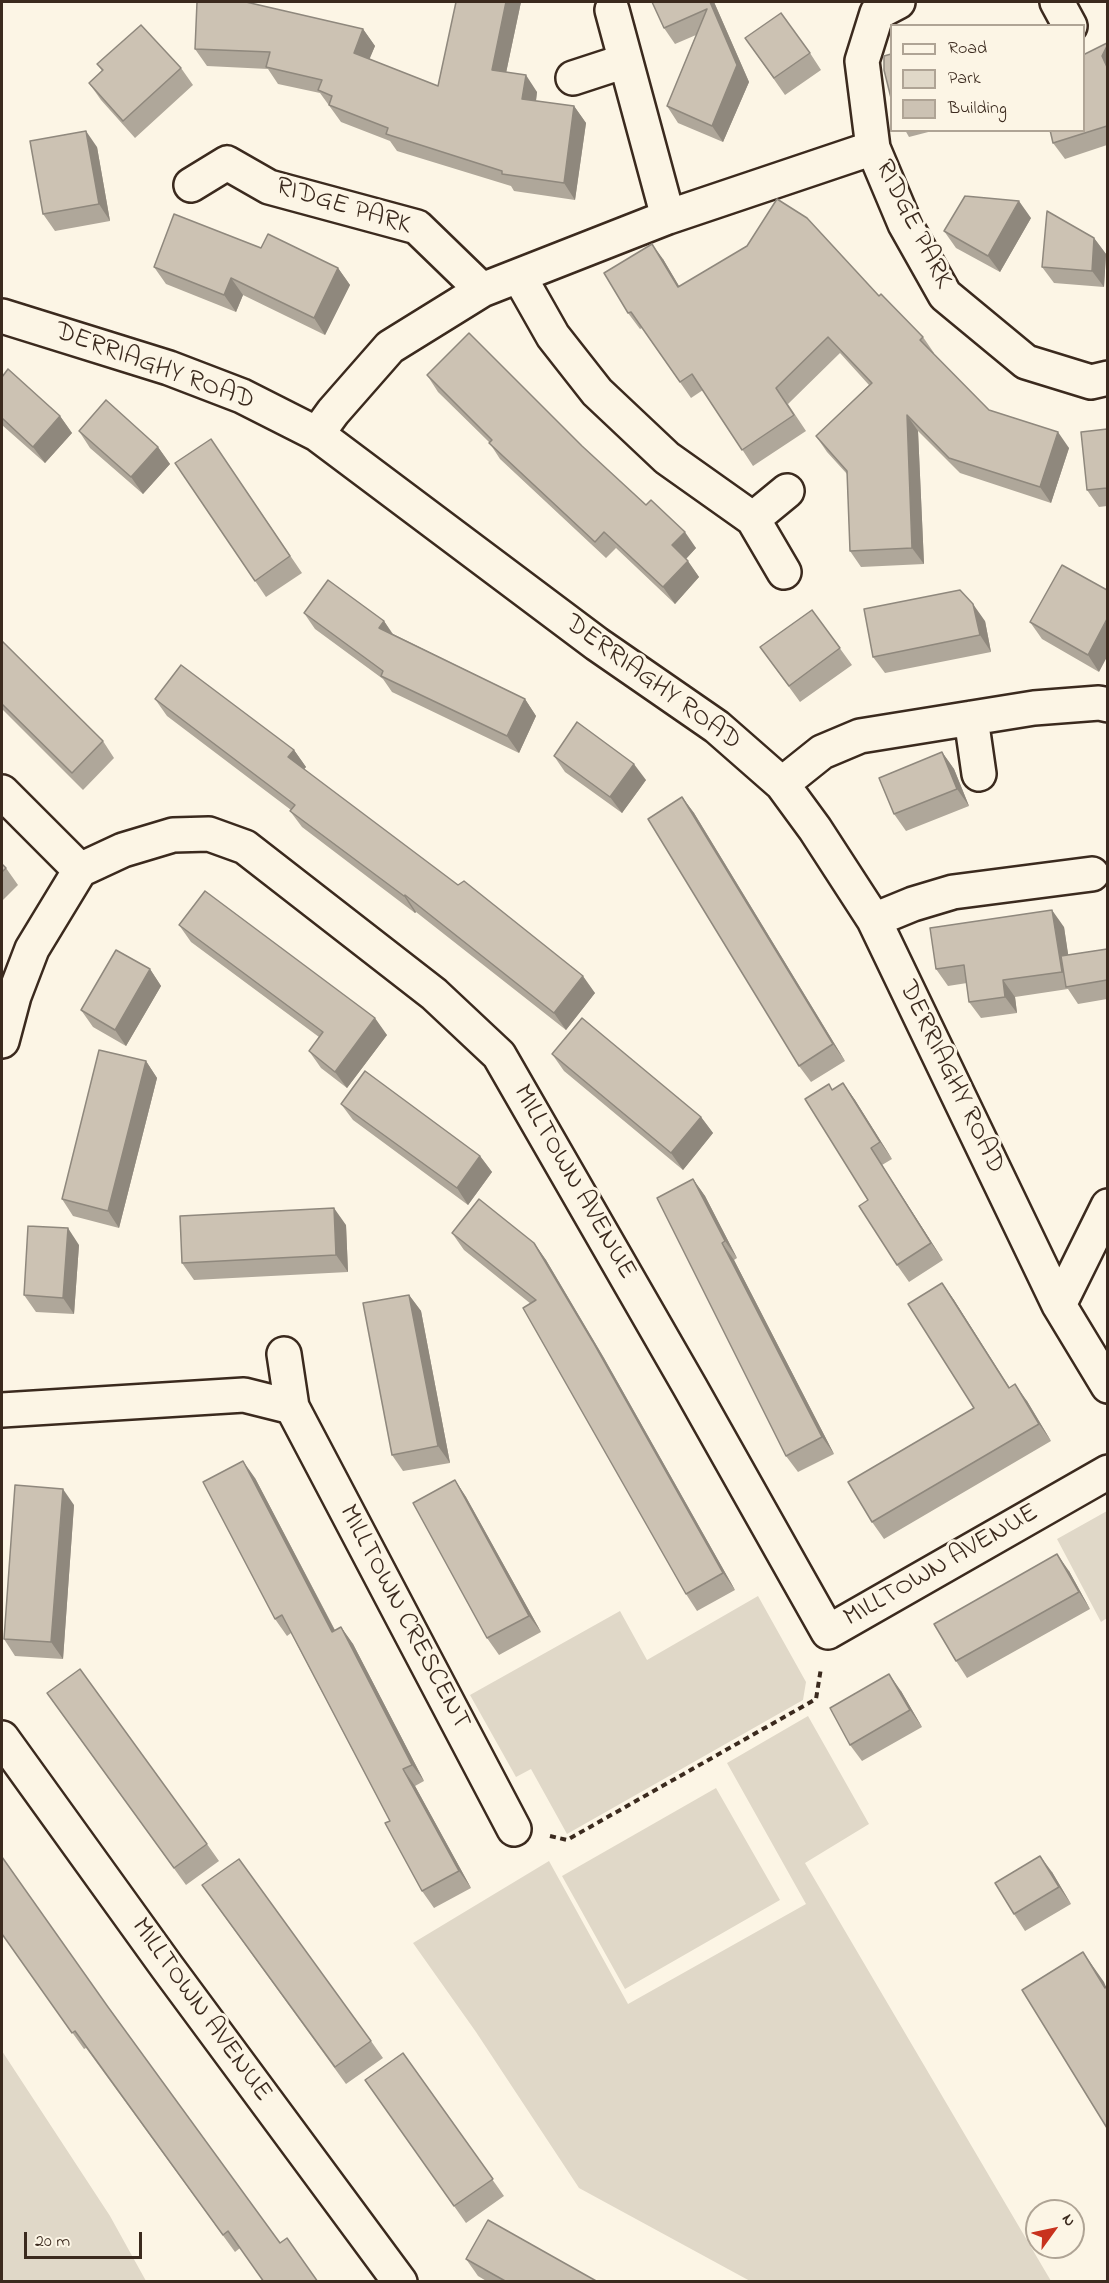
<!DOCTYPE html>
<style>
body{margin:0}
#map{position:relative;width:1109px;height:2283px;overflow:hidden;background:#fcf5e5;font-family:"Indie Flower",sans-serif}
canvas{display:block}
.frame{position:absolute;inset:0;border:3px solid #3b2a1e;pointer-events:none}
.legend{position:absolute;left:890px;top:24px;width:195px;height:108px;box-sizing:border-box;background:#fcf5e5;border:2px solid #afa495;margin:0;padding:8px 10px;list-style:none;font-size:18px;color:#3b2a1e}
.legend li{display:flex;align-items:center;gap:12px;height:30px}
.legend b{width:30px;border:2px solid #afa495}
.north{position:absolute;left:1025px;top:2199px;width:60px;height:60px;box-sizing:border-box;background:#fcf5e5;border:2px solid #afa495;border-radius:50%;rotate:57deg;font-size:16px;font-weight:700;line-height:24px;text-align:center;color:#3b2a1e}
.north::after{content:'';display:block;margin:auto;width:21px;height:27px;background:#c8321e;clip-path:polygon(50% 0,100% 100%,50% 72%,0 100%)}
.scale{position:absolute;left:24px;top:2232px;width:118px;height:27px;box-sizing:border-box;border:3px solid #3b2a1e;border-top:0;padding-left:8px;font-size:18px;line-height:21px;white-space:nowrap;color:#3b2a1e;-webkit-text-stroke:4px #fcf5e5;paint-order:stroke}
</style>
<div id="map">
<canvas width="1109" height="2283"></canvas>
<div class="frame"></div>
<ul class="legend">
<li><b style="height:8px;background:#fcf5e5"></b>Road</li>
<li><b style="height:16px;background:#e0d8c8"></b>Park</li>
<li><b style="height:16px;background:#ccc2b3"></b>Building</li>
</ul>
<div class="north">N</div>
<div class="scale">20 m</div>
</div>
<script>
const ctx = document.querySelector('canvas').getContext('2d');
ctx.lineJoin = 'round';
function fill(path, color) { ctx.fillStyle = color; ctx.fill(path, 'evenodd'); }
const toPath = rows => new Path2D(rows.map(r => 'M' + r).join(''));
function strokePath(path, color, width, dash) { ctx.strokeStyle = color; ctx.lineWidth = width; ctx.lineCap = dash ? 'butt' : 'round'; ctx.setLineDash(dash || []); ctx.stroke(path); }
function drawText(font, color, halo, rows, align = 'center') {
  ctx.font = font + ' "Indie Flower",sans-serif'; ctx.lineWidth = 6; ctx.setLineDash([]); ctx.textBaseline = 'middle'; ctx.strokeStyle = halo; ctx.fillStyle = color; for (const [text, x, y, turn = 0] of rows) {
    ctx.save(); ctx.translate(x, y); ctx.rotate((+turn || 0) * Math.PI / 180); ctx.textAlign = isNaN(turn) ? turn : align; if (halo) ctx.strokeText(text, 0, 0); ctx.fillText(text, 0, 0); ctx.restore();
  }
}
fill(toPath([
 [1107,1511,1107,1618,1101,1622,1057,1539],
 [758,1596,806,1682,803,1700,567,1834,531,1769,516,1777,470,1695,620,1611,647,1660],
 [808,1716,869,1824,805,1863,1051,2281,750,2281,579,2188,476,2032,413,1943,549,1861,628,2004,806,1904,727,1763],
 [716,1788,780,1900,625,1989,562,1876],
 [2,2051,110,2216,146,2281,2,2281]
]), '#e0d8c8');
const minor = toPath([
 [898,2,877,13,862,61,873,148,905,224,945,295,1026,362,1091,382,1108,378],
 [1057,2,1070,26],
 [612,10,668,217],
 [573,78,625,61],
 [191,185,227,163,269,187,417,227,482,290],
 [519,276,553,336,597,392,667,458,753,519,784,572],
 [2,316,169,368,242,396,317,434,597,644,717,727,782,784,815,829,874,920,1059,1305,1108,1386],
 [317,434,333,412,390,347,482,290,668,217,873,148],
 [753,519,787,491],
 [971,718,979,774],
 [782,784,822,752,860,736,1034,708,1099,703,1108,705],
 [2,792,80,870],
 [874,920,913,904,953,892,1092,874],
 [2,1041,14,996,32,949,80,870,123,850,173,835,209,834,245,847,434,994,499,1055,690,1387,828,1632,1108,1472],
 [1059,1305,1108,1206],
 [284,1354,292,1407],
 [2,1410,244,1395,292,1407,514,1829],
 [2,1738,167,1967,400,2282]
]);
strokePath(minor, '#3b2a1e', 38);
strokePath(toPath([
 [550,1836,567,1840,816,1699,821,1668]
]), '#3b2a1e', 4, [6, 4.5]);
strokePath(minor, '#fcf5e5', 33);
fill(toPath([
 [521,2,506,73,537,92,536,101,574,106,586,123,575,200,514,191,511,186,397,151,390,141,341,122,320,93,278,84,268,69,207,66,195,49,250,3,363,29,375,46,369,59,438,86],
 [652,2,714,2,749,82,723,142,678,123,667,106,696,35,675,44,664,28],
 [745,38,810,53,821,70,785,95],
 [1107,43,1107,145,1065,159,1053,143],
 [97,64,181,68,193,85,135,138,101,100,89,83,102,71],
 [905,130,936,130,909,137],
 [97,147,110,221,55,231,43,214],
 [1031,218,1000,272,956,248,944,231],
 [1094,238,1106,254,1104,287,1054,283,1042,267],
 [663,259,679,286,879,296,923,337,934,353,933,354,989,410,1069,448,1051,503,960,473,918,431,924,564,861,567,850,551,847,474,827,452,816,436,869,385,840,353,788,404,806,431,753,466,703,390,691,398,642,328,640,329,628,313],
 [154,267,338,268,350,285,325,335,243,295,236,312,166,284],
 [427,375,646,505,696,548,686,559,699,577,675,604,616,548,606,558,500,459,489,442,438,392],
 [2,377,60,416,72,433,45,463,2,425],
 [1107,429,1107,506,1099,507,1087,490],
 [79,431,158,447,170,464,143,494,90,448],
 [211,439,302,573,266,597,175,463],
 [1062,565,1099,672,1042,639,1030,622],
 [812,610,852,665,800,702,760,647],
 [304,613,384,621,393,634,525,699,536,716,519,753,392,692,383,679,315,629],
 [985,621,991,652,885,673,873,657],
 [2,641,103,741,114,758,83,790,2,709],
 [155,699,294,750,306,767,304,769,595,993,566,1030,416,912,415,913,302,827,290,811,291,810,167,716],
 [942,752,954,769,969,806,906,831,894,814],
 [554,756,646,780,622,813,565,772],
 [682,797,694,813,845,1061,811,1082,799,1066],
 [2,864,6,868,18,885,2,901],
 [179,925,387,1035,347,1088,321,1068,309,1051,319,1037,191,942],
 [1064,927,1068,955,1107,949,1107,999,1078,1004,1068,989,1015,997,1017,1013,981,1018,969,1002,967,983,948,986,936,969],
 [150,969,161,986,126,1046,93,1027,81,1010],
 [552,1054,701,1117,713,1133,683,1170,564,1071],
 [146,1061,157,1078,119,1228,73,1216,62,1199],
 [843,1083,855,1100,892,1159,882,1165,943,1260,909,1282,897,1265,868,1200,833,1089],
 [341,1104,480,1156,492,1172,468,1205,353,1120],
 [693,1179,705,1196,737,1258,734,1260,834,1454,798,1472,786,1456],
 [346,1225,348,1272,194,1280,182,1263],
 [452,1233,534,1243,546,1260,604,1358,735,1590,697,1611,686,1594,531,1304,464,1250],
 [79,1245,74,1314,36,1312,24,1295],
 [942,1283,954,1300,1010,1388,1027,1401,1051,1441,884,1539,872,1522,974,1408],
 [409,1295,421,1311,450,1463,403,1471,392,1455],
 [255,1478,335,1630,341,1627,353,1644,424,1781,415,1786,471,1888,434,1908,422,1891,390,1821,291,1633,287,1636,275,1619],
 [455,1480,466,1497,541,1632,499,1655,487,1638],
 [74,1505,63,1659,15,1656,4,1639],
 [1069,1571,1090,1609,967,1678,956,1661],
 [901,1691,922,1727,862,1761,850,1745],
 [59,1710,207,1844,219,1861,186,1885],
 [1052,1872,1071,1904,1025,1931,1014,1914],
 [214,1902,371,2041,383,2058,346,2084],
 [2,1934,108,2007,280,2243,318,2282,240,2248,235,2252,86,2048,84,2049],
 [403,2053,504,2196,466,2223,365,2080],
 [466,2259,598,2282,488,2282,478,2276]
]), '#afa79a');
fill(toPath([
 [506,2,521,2,503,87,492,70],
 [710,2,714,2,749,82,723,142,712,126],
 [363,29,375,46,365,70,354,53],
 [1107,46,1107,67,1102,56],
 [526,75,537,92,534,116,522,99],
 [574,106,586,123,575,200,564,183],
 [86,131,97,147,110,221,99,204],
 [1019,201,1031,218,1000,272,988,256],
 [1094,238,1106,254,1104,287,1092,271],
 [652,244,663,259,689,303,678,287],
 [338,268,350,285,325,335,314,318],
 [231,278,243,295,236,312,224,295],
 [907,415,918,431,924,564,912,548],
 [60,416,72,433,45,463,33,447],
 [1058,432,1069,448,1051,503,1040,487],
 [158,447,170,464,143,494,131,477],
 [685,532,696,548,683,562,672,545],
 [688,561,699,577,675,604,663,587],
 [973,604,985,621,991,652,980,635],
 [1107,619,1107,657,1099,672,1088,655],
 [384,621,395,638,379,628],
 [525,699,536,716,519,753,507,736],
 [294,750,306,767,300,774,288,757],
 [942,752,954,769,969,806,957,789],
 [634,764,646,780,622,813,610,797],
 [682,797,694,813,845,1061,833,1044],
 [405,895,416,912,415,913,404,896],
 [1052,910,1064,927,1073,986,1072,986,1062,972],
 [150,969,161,986,126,1046,115,1030],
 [583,976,595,993,566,1030,554,1013],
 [1003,980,1015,997,1017,1013,1005,997],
 [375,1018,387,1035,347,1088,335,1072],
 [146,1061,157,1078,119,1228,108,1211],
 [843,1083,855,1100,892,1159,880,1142],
 [701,1117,713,1133,683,1170,671,1153],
 [871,1148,882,1165,943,1260,931,1243],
 [480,1156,492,1172,468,1205,457,1188],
 [693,1179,705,1196,737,1258,725,1241],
 [334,1208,346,1225,348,1272,336,1255],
 [68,1228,79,1245,74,1314,63,1298],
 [534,1243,546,1260,604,1358,735,1590,723,1573],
 [722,1243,734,1260,834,1454,822,1437],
 [942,1283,954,1300,1020,1405,1009,1388],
 [409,1295,421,1311,450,1463,438,1446],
 [1015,1384,1027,1401,1051,1441,1039,1424],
 [243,1461,255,1478,344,1648,332,1632],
 [455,1480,466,1497,541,1632,529,1616],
 [63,1489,74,1505,63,1659,51,1642],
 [1057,1554,1069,1571,1090,1609,1079,1592],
 [341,1627,353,1644,424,1781,412,1765],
 [889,1674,901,1691,922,1727,910,1710],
 [403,1769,415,1786,471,1888,459,1871],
 [1040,1856,1052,1872,1071,1904,1059,1887],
 [1083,1952,1104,1982,1107,1989,1107,1992]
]), '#8f887d');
const building = toPath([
 [197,2,246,2,363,29,354,53,438,86,456,2,506,2,492,70,526,75,522,99,574,106,564,183,502,174,502,171,386,134,388,128,329,105,332,96,318,90,322,80,266,67,270,52,195,49,197,2],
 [652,2,710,2,737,65,712,126,667,106,707,9,664,28,652,2],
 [781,13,810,53,774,78,745,38,781,13],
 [141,25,181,68,123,121,89,83,103,70,97,64,141,25],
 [1107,43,1107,46,1102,56,1107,67,1107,126,1053,143,1050,130,1083,130,1083,55,1107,43],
 [891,54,891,98,884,70,884,56,891,54],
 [86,131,99,204,43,214,30,141,86,131],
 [965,196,1019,201,988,256,944,231,965,196],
 [777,199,807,218,879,296,881,294,923,337,920,340,989,410,1058,432,1040,487,949,458,907,415,912,548,850,551,847,471,816,436,872,383,828,337,776,388,794,415,742,450,692,374,680,382,631,312,628,313,604,273,652,244,678,287,747,246,777,199],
 [1047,211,1094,238,1092,271,1042,267,1047,211],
 [174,214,261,248,268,234,338,268,314,318,231,278,224,295,154,267,174,214],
 [469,333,582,446,646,505,651,500,685,532,672,545,688,561,663,587,604,532,595,542,489,443,492,440,427,375,469,333],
 [8,369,60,416,33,447,2,418,2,377,8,369],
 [106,400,158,447,131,477,79,431,106,400],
 [1107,429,1107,488,1087,490,1081,432,1107,429],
 [211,439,290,556,255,581,175,463,211,439],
 [1062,565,1107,590,1107,619,1088,655,1030,622,1062,565],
 [328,580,384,621,379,628,525,699,507,736,381,676,383,671,304,613,328,580],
 [960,590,973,604,980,635,873,657,864,609,960,590],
 [812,610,840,648,789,686,760,647,812,610],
 [2,641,103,741,72,773,2,704,2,641],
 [181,665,294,750,288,757,458,885,464,881,583,976,554,1013,405,895,404,896,290,811,295,805,155,699,181,665],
 [577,722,634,764,610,797,554,756,577,722],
 [942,752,957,789,894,814,879,778,942,752],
 [682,797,833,1044,799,1066,648,819,682,797],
 [2,864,6,868,2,872,2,864],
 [205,891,375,1018,335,1072,309,1051,323,1032,179,925,205,891],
 [1052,910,1062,972,1003,980,1005,997,969,1002,964,965,936,969,930,928,1052,910],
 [1107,949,1107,980,1066,987,1061,956,1107,949],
 [116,950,150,969,115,1030,81,1010,116,950],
 [582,1018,701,1117,671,1153,552,1054,582,1018],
 [99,1050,146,1061,108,1211,62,1199,99,1050],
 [365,1071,480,1156,457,1188,341,1104,365,1071],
 [843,1083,880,1142,871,1148,931,1243,897,1265,859,1206,868,1200,805,1099,829,1084,832,1090,843,1083],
 [693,1179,725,1241,722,1243,822,1437,786,1456,657,1198,693,1179],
 [479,1199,534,1243,593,1342,723,1573,686,1594,523,1308,536,1300,452,1233,479,1199],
 [334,1208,336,1255,182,1263,180,1216,334,1208],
 [28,1226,68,1228,63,1298,24,1295,28,1226],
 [942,1283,1009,1388,1015,1384,1039,1424,872,1522,848,1482,974,1408,908,1304,942,1283],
 [409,1295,438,1446,392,1455,363,1303,409,1295],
 [243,1461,332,1632,341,1627,412,1765,403,1769,459,1871,422,1891,385,1823,390,1821,282,1615,275,1619,203,1482,243,1461],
 [455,1480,529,1616,487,1638,413,1503,455,1480],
 [15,1485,63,1489,51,1642,4,1639,15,1485],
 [1057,1554,1079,1592,956,1661,934,1624,1057,1554],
 [80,1669,207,1844,174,1868,47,1693,80,1669],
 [889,1674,910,1710,850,1745,830,1708,889,1674],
 [1040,1856,1059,1887,1014,1914,995,1883,1040,1856],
 [2,1857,108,2007,280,2243,287,2238,318,2282,264,2282,228,2231,223,2235,75,2031,72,2033,2,1934,2,1857],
 [239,1859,371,2041,335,2067,202,1885,239,1859],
 [1083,1952,1105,1988,1107,1986,1107,2128,1022,1990,1083,1952],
 [403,2053,493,2179,454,2206,365,2080,403,2053],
 [488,2220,598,2282,507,2282,466,2259,488,2220]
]);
fill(building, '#ccc2b3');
strokePath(building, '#8f887d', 1.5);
drawText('27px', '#3b2a1e', '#fcf5e5', [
 ["RIDGE PARK",343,208,17],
 ["RIDGE PARK",912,225,63],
 ["DERRIAGHY ROAD",154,368,20],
 ["DERRIAGHY ROAD",652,684,36],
 ["DERRIAGHY ROAD",950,1078,64],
 ["MILLTOWN AVENUE",573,1183,60],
 ["MILLTOWN AVENUE",942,1567,-30],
 ["MILLTOWN CRESCENT",403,1618,62],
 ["MILLTOWN AVENUE",200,2011,54]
]);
</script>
